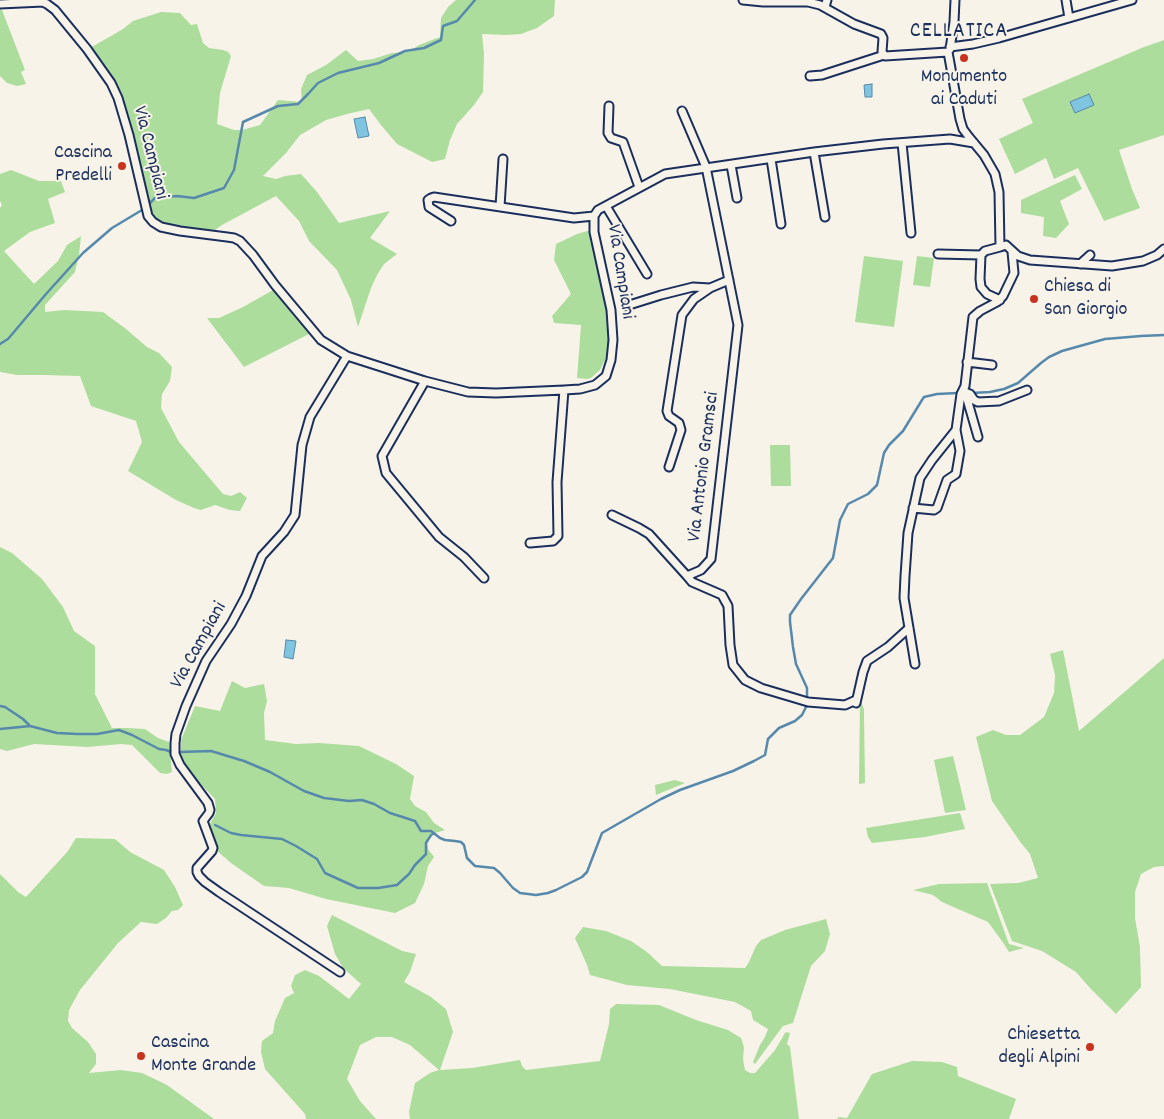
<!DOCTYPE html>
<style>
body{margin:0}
canvas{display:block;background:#f7f3e8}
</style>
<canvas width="1164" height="1119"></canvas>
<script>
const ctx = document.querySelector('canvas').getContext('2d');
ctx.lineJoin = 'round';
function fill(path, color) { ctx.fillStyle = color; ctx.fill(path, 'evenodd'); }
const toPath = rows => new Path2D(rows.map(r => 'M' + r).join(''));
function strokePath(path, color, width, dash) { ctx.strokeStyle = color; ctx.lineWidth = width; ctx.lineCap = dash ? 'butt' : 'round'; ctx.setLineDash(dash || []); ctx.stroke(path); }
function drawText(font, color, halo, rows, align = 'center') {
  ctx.font = font + ' Dekko,sans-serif'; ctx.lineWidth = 4; ctx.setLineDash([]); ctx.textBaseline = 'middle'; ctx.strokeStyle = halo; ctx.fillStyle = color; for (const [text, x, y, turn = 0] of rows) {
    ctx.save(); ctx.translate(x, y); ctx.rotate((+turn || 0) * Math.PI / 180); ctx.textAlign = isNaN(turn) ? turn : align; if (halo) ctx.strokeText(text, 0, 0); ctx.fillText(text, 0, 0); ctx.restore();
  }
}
fill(toPath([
 [456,0,555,0,554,16,537,28,521,34,506,35,482,34,484,54,483,92,474,105,457,124,450,140,445,159,432,162,397,144,381,125,369,109,347,114,326,120,300,135,286,153,263,176,276,179,285,176,301,174,317,192,339,223,390,211,370,238,397,254,384,264,377,275,371,288,358,327,351,300,337,270,309,241,299,221,276,196,222,225,215,230,171,225,157,220,153,214,149,205,145,188,134,139,121,98,90,48,123,29,133,21,161,12,180,13,191,25,197,24,203,43,209,48,223,50,228,52,231,56,220,93,217,124,234,130,242,130,260,125,278,100,302,102,301,89,307,75,326,65,346,50,358,61,373,59,392,53,408,52,419,45,440,37,441,18,448,7],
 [0,9,2,10,25,70,21,72,26,84,17,86,7,83,0,76],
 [1164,40,1164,135,1119,150,1132,189,1140,208,1104,221,1078,168,1054,179,1046,158,1015,174,999,139,1033,123,1022,99,1144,47],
 [11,170,39,181,61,181,65,192,48,199,55,223,30,232,4,251,34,284,58,261,67,245,81,236,79,255,75,272,45,305,45,312,64,310,103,312,126,329,147,347,159,353,172,367,170,381,162,394,161,408,179,442,223,494,231,496,240,492,247,498,240,511,230,510,215,505,201,510,194,508,176,500,128,471,142,442,136,421,91,406,80,376,44,375,17,375,0,372,0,208,2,205,0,201,0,174],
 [1075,175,1082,189,1060,201,1069,224,1056,238,1043,236,1044,217,1021,213,1021,200],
 [591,230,608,306,611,332,608,354,600,370,591,378,587,379,577,378,581,325,554,323,552,316,571,294,554,260,556,244,577,234],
 [864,256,903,261,894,327,855,322],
 [917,256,934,258,930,287,913,285],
 [273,290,309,334,244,367,207,318,219,318,243,307],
 [770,445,790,445,791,486,771,486],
 [0,547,12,553,42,579,63,607,74,631,95,646,95,694,112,728,127,728,145,729,158,738,169,742,172,772,167,774,160,773,132,745,121,744,87,747,34,744,7,751,0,749],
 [1063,650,1079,731,1164,658,1164,866,1154,867,1141,874,1135,892,1135,918,1140,947,1141,987,1116,1014,1090,988,1076,972,1042,951,1012,941,990,884,1018,883,1038,878,1030,854,1021,843,992,801,976,737,993,730,1006,735,1020,735,1044,717,1054,693,1055,675,1050,654],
 [232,681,245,688,264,684,267,701,264,713,265,740,296,744,319,743,359,746,396,764,414,776,410,799,415,806,426,812,434,823,445,830,429,835,427,843,428,849,434,857,428,866,424,884,415,903,395,913,326,899,289,888,264,886,231,863,216,850,207,829,216,813,215,799,188,771,181,758,181,740,195,706,220,711],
 [860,700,864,709,864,715,865,783,859,784],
 [953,756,966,810,945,813,934,760],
 [675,780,685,783,656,795,655,785],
 [960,813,965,829,925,837,872,843,868,837,866,828],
 [76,838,115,839,130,852,164,870,175,887,183,905,178,910,172,911,166,918,157,924,141,922,118,943,80,990,69,1010,68,1021,72,1028,88,1042,96,1054,96,1064,89,1073,121,1070,142,1073,167,1085,214,1119,0,1119,0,874,18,892,26,897,68,851],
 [987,883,1009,944,1024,948,1009,952,1004,944,988,922,942,902,933,895,913,890,939,884],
 [332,915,402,951,416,954,410,972,404,982,431,997,446,1009,453,1032,440,1070,472,1068,520,1060,522,1066,526,1070,600,1061,609,1024,610,1009,616,1004,659,1005,696,1020,728,1030,741,1038,744,1047,743,1059,745,1070,750,1073,755,1073,775,1050,785,1033,786,1032,790,1033,787,1044,790,1047,799,1119,410,1119,409,1112,415,1083,430,1073,439,1070,410,1045,392,1037,376,1037,360,1045,347,1079,360,1101,376,1119,306,1119,305,1114,265,1069,261,1052,262,1041,273,1033,275,1021,285,998,294,993,291,986,295,975,305,970,319,976,349,999,361,984,343,968,335,954,327,926],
 [826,919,830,934,825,951,811,966,793,1023,783,1026,755,1064,753,1062,760,1045,765,1037,768,1029,753,1020,751,1011,735,1002,670,989,627,985,590,975,587,965,575,938,583,927,606,931,631,941,647,952,662,966,745,968,749,962,756,946,761,940,785,930],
 [912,1061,942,1062,957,1067,958,1076,1016,1099,1009,1119,837,1119,839,1117,847,1118,872,1074]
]), '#addd9d');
const water = toPath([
 [872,84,872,97,865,97,864,85,872,84],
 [1089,94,1094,105,1075,113,1070,102,1089,94],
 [365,117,369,136,358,138,354,119,365,117],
 [286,640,296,641,293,659,284,657,286,640]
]);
fill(water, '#7fc5e0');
strokePath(water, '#5789ac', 1);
strokePath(toPath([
 [150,203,155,198,177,196,194,198,224,188,234,170,243,122,278,106,298,104,308,94,318,83,338,73,379,63,405,51,424,48,441,40,443,26,457,21,475,0],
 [0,344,8,339,46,294,83,253,112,228,142,210],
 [972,393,990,392,1004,389,1018,383,1041,363,1049,357,1062,351,1105,339,1141,336,1164,335],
 [807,697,807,688,796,664,793,647,790,622,790,615,801,599,833,558,840,520,848,504,868,494,877,485,884,453,889,445,903,431,922,400,924,397,937,394,958,393],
 [0,706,5,707,23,719,30,726,57,733,78,734,97,734,119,730,132,735,159,749,166,750,171,752],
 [0,729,30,726],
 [179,752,211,751,244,761,270,772,304,791,324,798,349,801,362,800,374,804,390,813,415,821,421,831,431,831,440,838,445,840,455,841,461,842,464,845,467,858,475,866,494,868,500,873,513,888,520,893,536,895,548,893,556,890,582,877,587,872,602,833,661,799,680,790,733,771,754,761,765,755,768,739,779,728,795,721,802,715,806,707],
 [215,825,231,833,241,835,282,839,296,846,317,859,325,873,358,888,378,888,397,885,409,874,415,865,426,854,426,843,431,835,433,834]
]), '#5789ac', 2.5);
const street = toPath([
 [743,0,763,2,808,2,820,5,854,24,881,34,883,38,882,52,885,56,948,52,960,119,963,129,969,137,984,155,995,174,999,192,1000,247,1006,245,1018,256,1030,260,1112,266,1143,261,1157,255,1164,249],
 [1066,0,1069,18],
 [0,4,43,2,47,4,55,10,87,49,111,83,118,98,129,135,148,216,153,222,161,227,180,231,227,237,234,238,240,241,253,255,275,285,321,340,347,356,425,381,468,392,496,393,564,390,580,389,595,385,606,376,611,360,613,340,611,310,594,232,594,216],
 [825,7,827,0],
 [950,47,973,44,999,38,1132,0],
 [950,49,954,22,955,0],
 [810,76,822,75,884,55],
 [609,106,608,133,611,138,623,142,639,187],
 [902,143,911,233],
 [814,152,825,217],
 [771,159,781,224],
 [731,165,737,198],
 [606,206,647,274],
 [500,207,503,159],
 [594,216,598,210,665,174,814,152,883,144,950,139,974,143],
 [451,221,429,207,428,200,431,198,434,197,574,218,594,216],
 [938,254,981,255,985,251,1000,247],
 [981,255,980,279,981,287,987,294,1000,300],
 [1080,264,1090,255],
 [626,306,661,295,693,287,710,288],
 [967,362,992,365],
 [425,381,382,456,386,473,439,537,464,557,484,578],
 [964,389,965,392,970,394,974,400,978,402,999,401,1027,390],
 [965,392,978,437],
 [669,467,681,430,679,423,669,416,667,411,682,315,694,299,710,288,729,280],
 [913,508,934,510,937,508,947,480,956,474,960,451,956,430],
 [612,515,639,528,649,534,687,576,701,570,711,559,738,325,706,167,682,111],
 [530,543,553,541,558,536,557,482,564,390],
 [687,576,692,582,722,595,728,606,730,645,733,665,745,680,761,688,808,702,845,705,856,700],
 [915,664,904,598,905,576,908,533,920,478,932,460,956,430,961,394,965,386,973,317,980,311,997,302,1003,296,1014,273,1012,252],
 [856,703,863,672,867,661,888,647,909,628],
 [340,972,219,892,205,882,199,876,197,872,197,868,212,851,213,848,203,821,209,813,210,810,208,803,180,765,175,754,175,743,176,734,186,706,206,661,231,624,246,596,262,556,284,532,295,515,302,445,310,417,347,356]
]);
strokePath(street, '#1b2f5e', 11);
strokePath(street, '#f7f3e8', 7);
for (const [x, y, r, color] of [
 [964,58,5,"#c8321e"],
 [122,166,5,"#c8321e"],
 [1034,299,5,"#c8321e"],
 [1090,1047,5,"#c8321e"],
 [141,1056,5,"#c8321e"]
]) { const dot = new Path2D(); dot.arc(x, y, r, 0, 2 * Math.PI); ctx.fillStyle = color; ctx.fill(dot); strokePath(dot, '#f7f3e8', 2); }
drawText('20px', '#1b2f5e', '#f7f3e8', [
 ["Monumento",964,78,"center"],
 ["ai Caduti",964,101,"center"],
 ["Cascina",112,154],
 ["Predelli",112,177],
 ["Chiesa di",1044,288,"left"],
 ["San Giorgio",1044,311,"left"],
 ["Chiesetta",1080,1036],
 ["degli Alpini",1080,1059],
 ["Cascina",151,1044,"left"],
 ["Monte Grande",151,1067,"left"]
], 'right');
drawText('20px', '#1b2f5e', '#f7f3e8', [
 ["Via Campiani",149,153,76],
 ["Via Campiani",619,272,81],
 ["Via Antonio Gramsci",705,467,-83],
 ["Via Campiani",200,646,-61]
]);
ctx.letterSpacing = '1px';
drawText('22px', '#1b2f5e', '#f7f3e8', [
 ["CELLATICA",959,33]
]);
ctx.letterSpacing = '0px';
</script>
